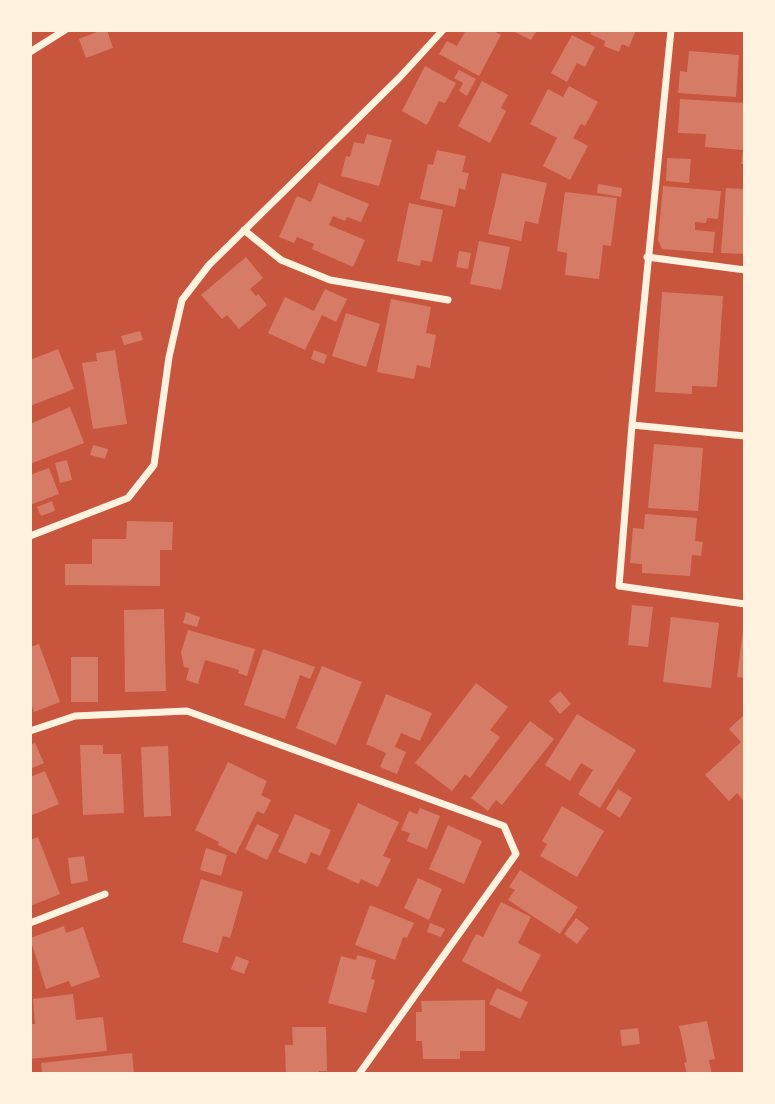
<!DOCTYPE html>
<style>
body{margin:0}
#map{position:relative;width:775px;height:1104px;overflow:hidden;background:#c8553d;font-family:"Alegreya Sans",sans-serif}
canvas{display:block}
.frame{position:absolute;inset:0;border:32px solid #fff3e0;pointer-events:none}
</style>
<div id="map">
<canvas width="775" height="1104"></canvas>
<div class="frame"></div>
</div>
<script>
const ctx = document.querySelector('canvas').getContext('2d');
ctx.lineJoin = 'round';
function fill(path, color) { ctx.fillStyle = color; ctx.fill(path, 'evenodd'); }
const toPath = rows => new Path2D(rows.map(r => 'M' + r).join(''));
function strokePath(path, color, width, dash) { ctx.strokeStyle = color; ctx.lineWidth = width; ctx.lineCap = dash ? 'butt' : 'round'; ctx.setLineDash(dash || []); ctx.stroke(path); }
fill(toPath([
 [102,30,107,30,113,48,86,58,79,39],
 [466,30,492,30,501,35,479,76,439,54,447,41,457,46],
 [511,30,537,30,531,40],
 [592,30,636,30,629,47,622,44,619,52,604,46,605,41,590,34],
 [572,35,595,47,585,67,577,63,567,82,551,73],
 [689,51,739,55,736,97,678,93,680,71,687,72],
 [425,66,456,83,445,103,439,101,427,125,402,111],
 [459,70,476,79,467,96,459,91,463,83,454,78],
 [482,81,508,95,501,108,506,111,490,143,458,126],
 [569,86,598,102,585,126,581,124,573,138,588,146,570,180,543,166,557,138,530,124,548,89,563,97],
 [680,99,745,103,745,164,741,164,743,150,705,147,706,134,678,133],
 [367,134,392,140,379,186,341,176,346,156,350,157,354,142,364,144],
 [437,150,466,156,462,172,469,173,465,190,459,188,455,207,420,199,428,164,433,165],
 [667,158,691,159,689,183,666,181],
 [502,173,547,183,538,224,525,221,521,241,488,234],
 [319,183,369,204,361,222,347,217,345,221,333,216,329,225,365,240,353,267,312,249,314,244,297,237,294,243,279,237,297,196,311,202],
 [598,184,622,188,621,197,597,193],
 [663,186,721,191,718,219,707,218,706,223,695,222,695,230,715,232,713,253,662,249,658,240],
 [726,188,745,189,745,254,721,253],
 [565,192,617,198,611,246,603,245,599,279,565,275,567,253,557,251],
 [409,203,443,210,432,262,421,260,420,266,397,261],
 [479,241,510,247,501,290,470,284],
 [459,251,471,253,468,269,456,267],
 [246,257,263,278,250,289,256,296,258,294,267,305,239,329,227,315,222,319,201,295],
 [325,289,347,299,336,322,322,315,305,350,268,333,285,297,314,311],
 [662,292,723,296,717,387,692,386,692,394,655,392],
 [391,299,431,307,426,333,436,335,430,368,417,365,414,379,377,372],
 [346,313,380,324,366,367,332,356],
 [140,331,143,340,124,345,121,336],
 [58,349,74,389,30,406,30,360],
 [115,350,127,424,93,429,82,363,97,361,96,353],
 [314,350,327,355,324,364,311,359],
 [70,407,84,443,30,464,30,424],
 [654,444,703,448,698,511,648,508],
 [93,445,108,449,105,459,90,455],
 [67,460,72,480,60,483,55,463],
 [49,468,59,494,30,505,30,475],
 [52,501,55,511,41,516,37,507],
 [645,514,697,518,695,541,703,542,701,556,692,555,690,576,642,573,642,564,630,563,633,528,644,529],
 [127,521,173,522,172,550,160,550,160,586,65,585,65,564,92,564,92,539,126,539],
 [632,605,653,607,648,647,628,645],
 [164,609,166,691,125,692,124,610],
 [186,612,200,617,197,627,183,623],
 [671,617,719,623,711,688,663,682],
 [744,622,745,622,745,678,737,677],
 [188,630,255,649,247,676,238,673,239,670,205,660,198,684,186,680,189,668,184,667,181,652],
 [39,644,60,702,34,712,32,706,30,707,30,647],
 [263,649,315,667,310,679,300,675,285,719,244,705],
 [71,657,98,657,98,702,71,702],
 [322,666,362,682,336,745,296,728],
 [476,683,508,707,490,730,500,737,470,778,465,774,452,791,415,763],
 [560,691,571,704,560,714,549,701],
 [386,694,432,713,420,741,401,733,395,747,406,752,397,774,380,767,386,753,366,744],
 [577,714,636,750,600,808,578,794,593,770,581,763,570,781,545,765],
 [745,714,745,803,737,793,729,801,705,775,741,742,729,729],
 [530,721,554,739,502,805,496,800,488,811,471,798],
 [35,743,44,763,30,769,30,745],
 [80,745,103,745,103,754,121,754,124,813,83,815],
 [168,746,171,816,144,817,141,747],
 [228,762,267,781,261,795,271,800,264,814,257,811,236,854,218,845,219,842,195,830],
 [45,771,59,804,30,816,30,777],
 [618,789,632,798,620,818,606,809],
 [358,803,399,822,383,856,391,859,378,887,361,879,359,884,327,869],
 [562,806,604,831,577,877,540,856,547,844,542,841],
 [420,808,440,816,427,849,407,841,410,833,401,830,409,811,417,814],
 [295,814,331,830,320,856,311,852,306,864,278,852],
 [257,824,279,835,267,860,245,849],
 [448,825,482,841,464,884,429,869],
 [38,837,60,894,30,906,30,840],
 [206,848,227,855,221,876,200,870],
 [84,856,88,881,71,884,68,858],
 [520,870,578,907,560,934,508,900,515,890,509,887],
 [418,878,442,889,429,920,404,908],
 [201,879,243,892,230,938,223,936,218,953,182,942],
 [501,902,531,917,518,943,541,955,521,992,462,961,476,934,483,937],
 [370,905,414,923,407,938,403,937,395,960,355,945],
 [576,918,589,928,577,944,564,934],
 [430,923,445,929,441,937,427,932],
 [64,926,66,933,83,927,100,977,71,987,69,981,46,989,30,938],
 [357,955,376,960,371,979,375,980,366,1013,328,1003,341,956,356,960],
 [236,956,249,961,244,974,231,969],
 [497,988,528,1002,520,1019,489,1004],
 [73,994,76,1020,103,1017,107,1051,30,1059,30,1024,35,1024,33,999],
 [485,1000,485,1051,460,1051,460,1059,423,1059,422,1041,416,1041,416,1012,422,1012,421,1001],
 [707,1021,715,1059,709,1060,712,1074,687,1074,684,1063,687,1062,679,1026],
 [292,1027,326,1027,327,1071,319,1071,319,1074,286,1074,285,1045,293,1045],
 [638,1028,640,1044,622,1046,620,1030],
 [132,1053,134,1074,42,1074,41,1063]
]), '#d67c66');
strokePath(toPath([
 [671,30,632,425,745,436],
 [30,52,65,30],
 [244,230,281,260,330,280,448,300],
 [647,257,745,270],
 [632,425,619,586,745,604],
 [30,536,128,498,154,465,169,357,182,300,209,265,400,77,443,30],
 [30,731,75,716,187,711,504,826,516,854,359,1074],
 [30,923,105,894]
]), '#fff3e0', 7);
</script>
